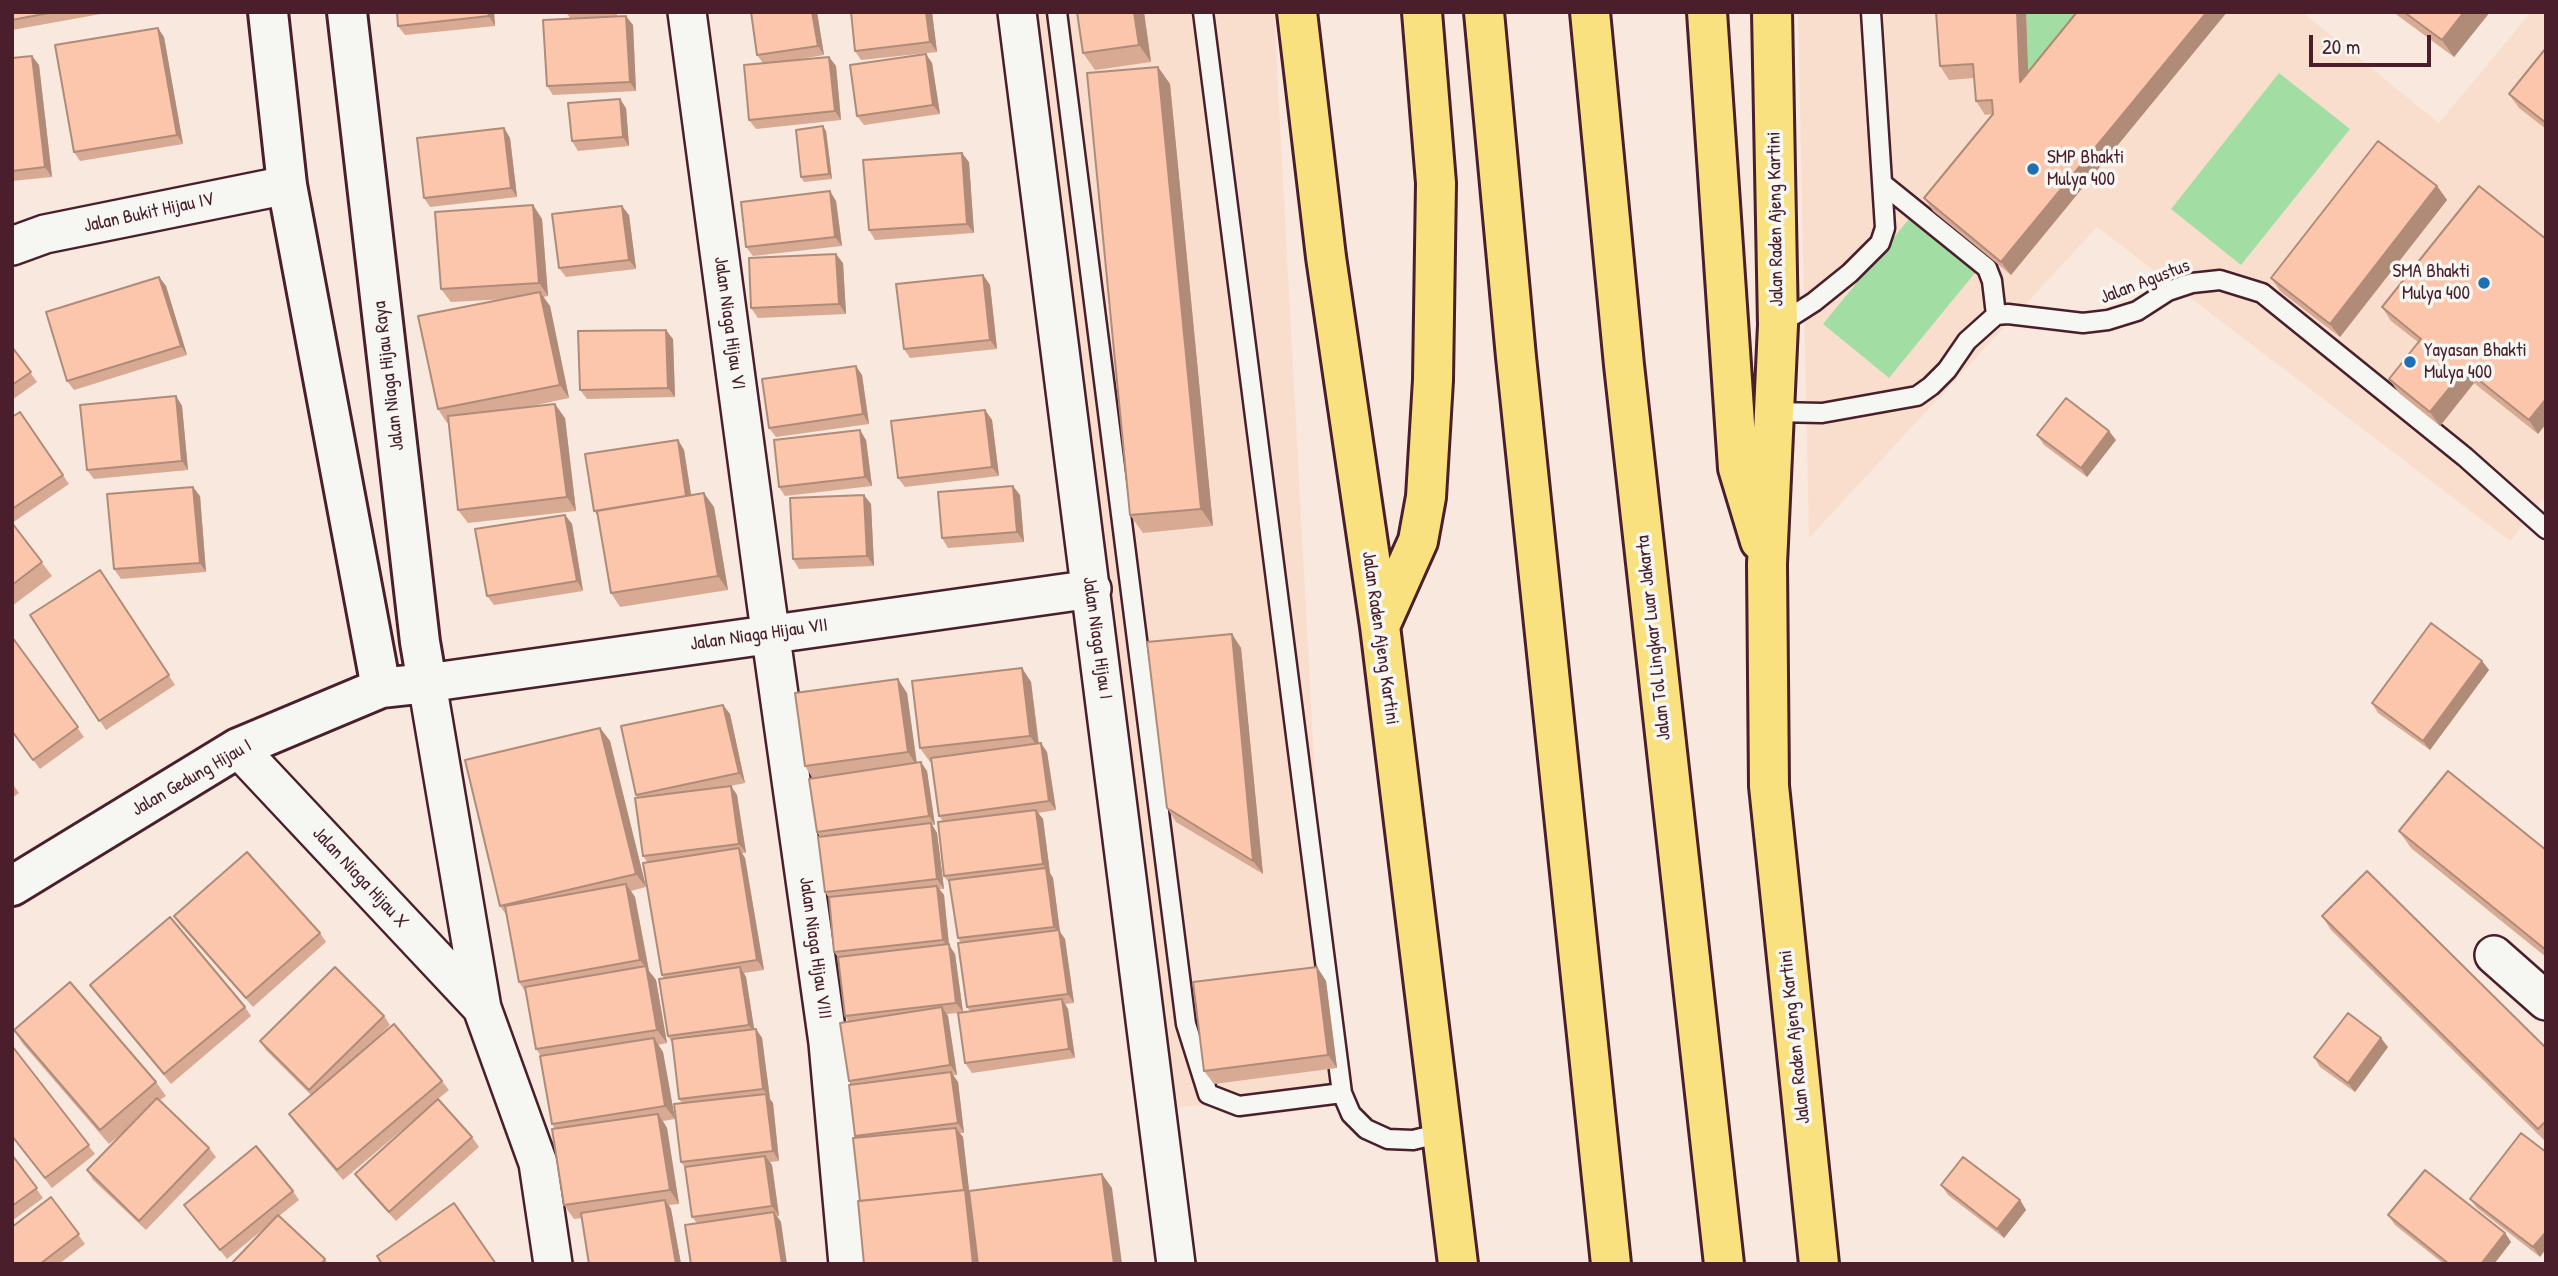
<!DOCTYPE html>
<style>
body{margin:0}
#map{position:relative;width:2558px;height:1276px;overflow:hidden;background:#f8e8dd;font-family:"Patrick Hand",sans-serif}
canvas{display:block}
.frame{position:absolute;inset:0;border:14px solid #4a1f2b;pointer-events:none}
.scale{position:absolute;left:2309px;top:35px;width:122px;height:32px;box-sizing:border-box;border:4px solid #4a1f2b;border-top:0;padding-left:9px;font-size:21px;line-height:24px;white-space:nowrap;color:#4a1f2b;-webkit-text-stroke:5px #f6f6f2;paint-order:stroke}
</style>
<div id="map">
<canvas width="2558" height="1276"></canvas>
<div class="frame"></div>
<div class="scale">20 m</div>
</div>
<script>
const ctx = document.querySelector('canvas').getContext('2d');
ctx.lineJoin = 'round';
function fill(path, color) { ctx.fillStyle = color; ctx.fill(path, 'evenodd'); }
const toPath = rows => new Path2D(rows.map(r => 'M' + r).join(''));
function strokePath(path, color, width, dash) { ctx.strokeStyle = color; ctx.lineWidth = width; ctx.lineCap = dash ? 'butt' : 'round'; ctx.setLineDash(dash || []); ctx.stroke(path); }
function drawText(font, color, halo, rows, align = 'center') {
  ctx.font = font + ' "Patrick Hand",sans-serif'; ctx.lineWidth = 7; ctx.setLineDash([]); ctx.textBaseline = 'middle'; ctx.strokeStyle = halo; ctx.fillStyle = color; for (const [text, x, y, turn = 0] of rows) {
    ctx.save(); ctx.translate(x, y); ctx.rotate((+turn || 0) * Math.PI / 180); ctx.textAlign = isNaN(turn) ? turn : align; if (halo) ctx.strokeText(text, 0, 0); ctx.fillText(text, 0, 0); ctx.restore();
  }
}
fill(toPath([
 [1023,12,1274,12,1332,1098,1157,1108],
 [1798,12,2302,12,2439,123,2531,12,2546,12,2546,496,2510,541,2097,227,1809,538]
]), '#f9dece');
fill(toPath([
 [2026,12,2098,12,2029,95],
 [2279,73,2350,129,2241,265,2171,209],
 [1913,214,1979,268,1889,378,1823,324]
]), '#a2dea4');
const lane = toPath([
 [1057,12,1186,1024,1208,1094,1239,1106,1342,1093],
 [1203,12,1342,1093,1351,1114,1366,1129,1388,1139,1413,1140,1442,1133],
 [1883,184,1987,268,1992,281,1996,315],
 [1778,325,1814,302,1850,273,1880,243,1885,228,1871,12],
 [1775,412,1822,413,1917,396,1931,386,1947,370,1967,341,1996,315,2008,314,2083,323,2108,320,2137,311,2168,291,2192,283,2220,280,2262,293,2465,457,2546,529]
]);
const street = toPath([
 [687,12,766,602,828,1043,848,1264],
 [1017,12,1176,1264],
 [12,246,45,234,287,185],
 [238,748,482,1008],
 [2494,955,2546,1001],
 [553,1264,538,1163,482,1008,427,683,1092,589]
]);
const secondary = toPath([
 [268,12,287,185,381,688],
 [12,886,238,748,381,688,427,683,420,642,347,12]
]);
const highway = toPath([
 [1297,12,1326,257,1380,626,1458,1264],
 [1484,12,1516,357,1611,1264],
 [1590,12,1624,365,1724,1264],
 [1707,12,1738,468,1760,541],
 [1772,12,1778,325,1767,564,1769,786,1819,1264],
 [1380,626,1418,541,1426,497,1433,380,1436,183,1422,12]
]);
strokePath(lane, '#4a1f2b', 23);
strokePath(street, '#4a1f2b', 42);
strokePath(secondary, '#4a1f2b', 44);
strokePath(highway, '#4a1f2b', 44);
strokePath(lane, '#f6f6f2', 18);
strokePath(street, '#f6f6f2', 37);
strokePath(secondary, '#f6f6f2', 38);
strokePath(highway, '#fae180', 38);
fill(toPath([
 [12,12,112,12,12,30],
 [397,12,494,12,495,26,405,35,398,26],
 [566,12,617,12,617,16,633,25,636,91,553,95,547,86,594,18,570,18],
 [751,12,817,12,824,55,789,61,829,57,836,66,841,120,756,129,749,120,763,63,757,55],
 [932,12,937,52,861,60,855,51],
 [1144,12,1151,62,1095,70,1083,53],
 [1936,12,2026,12,2028,71,2077,12,2227,12,2011,275,1933,211,1924,198,1993,114,1985,115,1976,101,1974,78,1949,80,1940,66],
 [2393,12,2490,12,2454,57],
 [164,37,183,144,80,161,74,152],
 [2546,48,2546,129,2519,108,2509,94],
 [926,54,932,63,940,114,864,125,857,116],
 [12,58,39,65,52,177,12,181],
 [1158,67,1170,84,1213,526,1143,533,1130,515],
 [626,108,629,146,578,151,572,141],
 [504,128,510,138,517,197,430,207,424,198],
 [826,131,832,179,804,182,801,177],
 [969,162,974,233,875,240,869,230],
 [2437,186,2447,200,2340,337,2281,292,2271,278],
 [2479,186,2538,434,2474,383,2440,426,2399,393,2389,379,2418,342,2391,321,2382,307],
 [836,201,842,246,753,256,746,247],
 [533,205,542,219,548,296,543,297,550,306,569,398,522,408,565,418,576,511,468,523,458,510,448,423,447,423,438,409,507,299,451,302,441,289],
 [629,215,636,269,566,277,559,268],
 [843,263,846,314,758,318,751,308],
 [983,275,990,285,997,349,910,358,904,349],
 [159,277,166,286,187,355,74,390,67,381],
 [673,339,675,397,587,399,580,390],
 [12,347,37,382,12,400],
 [862,375,869,424,776,437,769,428],
 [176,396,182,406,188,470,94,479,87,470],
 [985,410,992,420,999,476,905,487,898,478],
 [20,412,69,484,12,523,52,576,12,606,12,417],
 [2037,435,2116,440,2087,477,2044,445],
 [678,440,684,450,691,495,714,507,728,590,620,607,611,593,598,516,594,511],
 [866,440,872,486,785,496,779,487],
 [1020,495,1024,542,948,548,942,538],
 [200,496,206,572,121,579,114,569],
 [871,504,874,566,799,569,793,559],
 [565,515,572,524,583,591,494,605,487,596],
 [100,570,175,685,106,730,30,615],
 [1232,634,1241,648,1263,874,1176,822,1167,808],
 [12,637,84,737,40,769,12,732],
 [2482,661,2489,670,2430,750,2378,713,2372,703],
 [1022,668,1031,682,1039,743,1047,752,1056,810,1038,813,1043,819,1050,873,1053,878,1060,932,1065,939,1074,1003,1065,1004,1068,1009,1075,1058,972,1073,965,1063,958,1013,947,1014,948,1016,957,1075,953,1075,958,1082,964,1133,960,1133,963,1137,969,1191,1112,1188,860,1201,851,1084,849,1081,848,1021,845,1016,838,957,834,952,829,898,825,892,820,837,817,832,813,779,805,766,907,693,917,763,927,771,935,825,932,825,937,833,944,889,939,889,944,895,949,945,955,954,963,1012,970,1011,967,1007,961,943,958,938,950,884,944,876,943,821,939,816,931,762,930,762,920,748],
 [723,705,730,714,745,783,730,786,731,786,737,795,746,853,742,853,745,858,764,970,744,973,746,977,754,1029,756,1029,762,1038,770,1099,773,1103,779,1161,770,1162,772,1165,779,1216,777,1216,781,1222,697,1223,692,1217,686,1169,681,1162,682,1103,679,1099,672,1043,668,1036,664,978,662,975,648,863,643,856,638,798,636,795],
 [600,728,610,741,646,887,631,891,635,897,649,971,656,980,667,1043,658,1045,663,1052,675,1119,663,1121,667,1128,679,1204,669,1205,671,1209,681,1264,589,1264,582,1218,574,1219,564,1205,555,1129,552,1124,541,1056,536,1049,526,993,519,982,507,916,500,906],
 [12,783,19,793,12,798],
 [2399,831,2546,850,2546,957,2411,848],
 [174,916,320,933,326,942,253,1007,180,925],
 [2322,916,2546,1048,2546,1142,2331,930],
 [1317,967,1326,981,1337,1068,1214,1084,1204,1071],
 [90,985,245,1007,251,1016,171,1084],
 [384,1016,390,1025,373,1042,442,1081,449,1090,438,1099,472,1137,479,1147,396,1221,361,1183,355,1174,428,1108,343,1180,295,1123,289,1114,311,1095,266,1050,260,1041],
 [14,1030,156,1082,166,1096,160,1100,209,1148,216,1157,146,1230,93,1180,87,1170,127,1129,109,1144,23,1044],
 [12,1046,95,1154,52,1188,12,1137],
 [2388,1047,2355,1092,2320,1067,2314,1057],
 [2521,1133,2540,1257,2477,1208,2470,1199],
 [12,1155,43,1198,12,1221],
 [1941,1185,2020,1200,2026,1210,2004,1238,1948,1195],
 [293,1191,299,1200,279,1216,325,1259,328,1264,231,1264,266,1227,227,1259,184,1205],
 [51,1197,85,1244,59,1264,12,1264],
 [2388,1215,2505,1233,2511,1242,2494,1264,2444,1264,2395,1225]
]), '#d8aa94');
fill(toPath([
 [488,12,494,12,495,26,489,16],
 [812,12,817,12,824,55,818,46],
 [926,12,932,12,937,52,930,42],
 [1134,12,1144,12,1151,62,1139,45],
 [2017,12,2026,12,2029,95,2020,82],
 [2207,12,2227,12,2011,275,2001,262],
 [2464,12,2490,12,2454,57,2442,40],
 [626,16,633,25,636,91,630,82],
 [158,28,164,37,183,144,177,135],
 [926,54,932,63,940,114,933,105],
 [32,56,39,65,52,177,45,167],
 [829,57,836,66,841,120,835,111],
 [1158,67,1170,84,1213,526,1201,509],
 [620,99,626,108,629,146,623,137],
 [823,126,826,131,832,179,829,174],
 [504,128,510,138,517,197,511,188],
 [962,153,969,162,974,233,967,224],
 [2437,186,2447,200,2340,337,2330,324],
 [830,191,836,201,842,246,835,237],
 [533,205,542,219,548,296,539,283],
 [622,206,629,215,636,269,629,260],
 [836,254,843,263,846,314,839,304],
 [983,275,990,285,997,349,990,340],
 [159,277,166,286,187,355,181,346],
 [540,292,550,306,569,398,560,385],
 [666,330,673,339,675,397,668,388],
 [856,366,862,375,869,424,863,414],
 [2465,369,2474,383,2440,426,2430,412],
 [176,396,182,406,188,470,182,461],
 [2546,399,2546,424,2538,434,2529,420],
 [555,404,565,418,576,511,567,497],
 [985,410,992,420,999,476,992,467],
 [860,430,866,440,872,486,865,477],
 [2109,431,2116,440,2087,477,2081,468],
 [678,440,684,450,693,507,686,497],
 [1013,486,1020,495,1024,542,1017,532],
 [193,487,200,496,206,572,200,563],
 [704,493,714,507,728,590,718,576],
 [864,495,871,504,874,566,867,556],
 [565,515,572,524,583,591,577,581],
 [1232,634,1241,648,1263,874,1253,861],
 [2482,661,2489,670,2430,750,2423,741],
 [1022,668,1031,682,1039,749,1030,736],
 [898,679,907,693,917,766,908,752],
 [723,705,730,714,745,783,739,773],
 [600,728,610,741,646,887,636,874],
 [1041,743,1047,752,1056,810,1049,801],
 [921,762,927,771,935,825,929,816],
 [731,786,737,795,746,853,739,844],
 [1036,810,1043,819,1050,873,1053,878,1060,932,1065,939,1074,1003,1068,994,1059,934,1054,927,1046,869,1043,864],
 [931,823,937,833,944,889,937,879],
 [739,848,745,858,764,970,757,960],
 [626,884,635,897,649,971,656,980,667,1043,657,1030,647,969,640,960],
 [937,886,944,895,949,945,955,954,963,1012,956,1003,949,949,943,940],
 [740,967,746,977,755,1034,749,1025],
 [1317,967,1326,981,1337,1068,1328,1055],
 [1062,999,1068,1009,1075,1058,1069,1049],
 [942,1007,948,1016,957,1075,950,1065],
 [756,1029,762,1038,770,1099,763,1089],
 [654,1038,663,1052,675,1119,665,1106],
 [2381,1038,2388,1047,2355,1092,2348,1083],
 [951,1072,958,1082,964,1133,958,1123],
 [766,1094,773,1103,779,1161,773,1151],
 [658,1114,667,1128,679,1204,670,1190],
 [956,1128,963,1137,970,1198,981,1264,973,1264],
 [765,1156,772,1165,779,1216,772,1206],
 [1102,1174,1112,1188,1122,1264,1114,1264],
 [665,1200,671,1209,681,1264,676,1264],
 [2020,1200,2026,1210,2004,1238,1997,1229],
 [774,1212,781,1222,787,1264,782,1264],
 [2546,1232,2546,1249,2540,1257,2533,1247],
 [2505,1233,2511,1242,2494,1264,2481,1264]
]), '#b08b78');
const building = toPath([
 [12,12,54,12,12,20,12,12],
 [397,12,488,12,489,16,398,26,397,12],
 [566,12,613,12,613,13,566,13,566,12],
 [751,12,812,12,818,46,757,55,751,12],
 [851,12,926,12,930,42,855,51,851,12],
 [1077,12,1134,12,1139,45,1083,53,1077,12],
 [1936,12,2017,12,2020,82,2077,12,2207,12,2001,262,1924,198,1993,114,1992,100,1976,101,1973,64,1940,66,1936,12],
 [2404,12,2464,12,2442,40,2404,12],
 [626,16,630,82,547,86,543,20,626,16],
 [158,28,177,135,74,152,55,45,158,28],
 [2546,48,2546,123,2509,94,2546,48],
 [926,54,933,105,857,116,850,65,926,54],
 [32,56,45,167,12,171,12,58,32,56],
 [829,57,835,111,749,120,744,65,829,57],
 [1158,67,1201,509,1130,515,1087,73,1158,67],
 [620,99,623,137,572,141,568,103,620,99],
 [823,126,829,174,801,177,796,130,823,126],
 [504,128,511,188,424,198,417,138,504,128],
 [2378,141,2437,186,2330,324,2271,278,2378,141],
 [962,153,967,224,869,230,863,160,962,153],
 [2479,186,2546,239,2546,399,2529,420,2465,369,2430,412,2389,379,2421,339,2382,307,2479,186],
 [830,191,835,237,746,247,741,202,830,191],
 [533,205,539,283,441,289,435,212,533,205],
 [622,206,629,260,559,268,552,214,622,206],
 [836,254,839,304,751,308,749,258,836,254],
 [983,275,990,340,904,349,896,284,983,275],
 [159,277,181,346,67,381,46,312,159,277],
 [540,292,560,385,438,409,418,316,540,292],
 [666,330,668,388,580,390,578,331,666,330],
 [12,347,31,372,12,385,12,347],
 [856,366,863,414,769,428,762,379,856,366],
 [176,396,182,461,87,470,80,405,176,396],
 [2066,398,2109,431,2081,468,2037,435,2066,398],
 [555,404,567,497,458,510,448,416,555,404],
 [985,410,992,467,898,478,891,421,985,410],
 [20,412,63,475,12,509,12,417,20,412],
 [860,430,865,477,779,487,774,440,860,430],
 [678,440,686,496,594,511,585,454,678,440],
 [1013,486,1017,532,942,538,938,492,1013,486],
 [193,487,200,563,114,569,107,494,193,487],
 [704,493,718,576,611,593,597,511,704,493],
 [864,495,867,556,793,559,790,498,864,495],
 [565,515,577,581,487,596,475,529,565,515],
 [12,523,42,562,12,585,12,523],
 [100,570,169,675,99,721,30,615,100,570],
 [2431,623,2482,661,2423,741,2372,703,2431,623],
 [1232,634,1253,861,1167,808,1147,642,1232,634],
 [12,637,78,727,33,760,12,731,12,637],
 [1022,668,1030,736,920,748,912,681,1022,668],
 [898,679,908,752,805,766,795,693,898,679],
 [723,705,739,773,636,795,621,726,723,705],
 [600,728,636,874,500,906,465,760,600,728],
 [1041,743,1049,801,939,816,931,758,1041,743],
 [921,762,929,816,817,832,809,779,921,762],
 [2448,771,2546,850,2546,950,2399,831,2448,771],
 [731,786,739,844,643,856,635,798,731,786],
 [1036,810,1043,864,944,876,938,822,1036,810],
 [931,823,937,879,825,892,818,837,931,823],
 [739,848,757,960,662,975,643,863,739,848],
 [247,852,320,933,246,998,174,916,247,852],
 [1046,868,1054,927,958,938,949,880,1046,868],
 [2367,871,2546,1048,2546,1121,2538,1129,2322,916,2367,871],
 [626,884,640,960,519,982,505,906,626,884],
 [937,886,943,940,834,952,829,897,937,886],
 [170,917,245,1007,164,1074,90,985,170,917],
 [1059,930,1068,994,967,1007,958,943,1059,930],
 [949,944,956,1003,845,1016,838,957,949,944],
 [646,966,657,1030,536,1049,525,987,646,966],
 [335,967,384,1016,309,1090,260,1041,335,967],
 [740,967,749,1025,668,1036,659,979,740,967],
 [1317,967,1328,1055,1204,1071,1193,982,1317,967],
 [70,982,156,1082,100,1130,14,1030,70,982],
 [1062,999,1069,1049,965,1063,958,1013,1062,999],
 [942,1007,950,1065,849,1081,840,1023,942,1007],
 [2348,1013,2381,1038,2348,1083,2314,1057,2348,1013],
 [394,1024,442,1081,337,1170,289,1114,394,1024],
 [756,1029,763,1089,679,1099,672,1039,756,1029],
 [654,1038,665,1106,552,1124,540,1056,654,1038],
 [12,1046,89,1145,45,1178,12,1136,12,1046],
 [951,1072,958,1123,855,1136,849,1085,951,1072],
 [766,1094,773,1151,681,1162,674,1104,766,1094],
 [157,1098,209,1148,139,1221,87,1170,157,1098],
 [438,1099,472,1137,389,1212,355,1174,438,1099],
 [658,1114,670,1190,564,1205,552,1129,658,1114],
 [956,1128,964,1190,860,1201,853,1138,956,1128],
 [2521,1133,2546,1152,2546,1232,2533,1247,2470,1199,2521,1133],
 [256,1146,293,1191,220,1250,184,1205,256,1146],
 [12,1155,37,1188,12,1206,12,1155],
 [765,1156,772,1206,692,1217,685,1167,765,1156],
 [1963,1157,2020,1200,1997,1229,1941,1185,1963,1157],
 [2425,1170,2505,1233,2481,1264,2449,1264,2388,1215,2425,1170],
 [1102,1174,1114,1264,978,1264,969,1191,1102,1174],
 [965,1190,973,1264,864,1264,858,1201,965,1190],
 [51,1197,79,1234,40,1264,12,1264,12,1227,51,1197],
 [665,1200,676,1264,589,1264,581,1213,665,1200],
 [454,1203,496,1264,382,1264,377,1256,454,1203],
 [774,1212,782,1264,691,1264,685,1225,774,1212],
 [278,1215,325,1259,321,1264,231,1264,278,1215]
]);
fill(building, '#fbc6ac');
strokePath(building, '#b08b78', 2);
for (const [x, y, r, color] of [
 [2033,169,7,"#1f6fb2"],
 [2484,283,7,"#1f6fb2"],
 [2410,362,7,"#1f6fb2"]
]) { const dot = new Path2D(); dot.arc(x, y, r, 0, 2 * Math.PI); ctx.fillStyle = color; ctx.fill(dot); strokePath(dot, '#f6f6f2', 2.5); }
drawText('19px', '#4a1f2b', '#f6f6f2', [
 ["SMP Bhakti",2047,158],
 ["Mulya 400",2047,180],
 ["SMA Bhakti",2470,272,"right"],
 ["Mulya 400",2470,294,"right"],
 ["Yayasan Bhakti",2424,351],
 ["Mulya 400",2424,373]
], 'left');
drawText('19px', '#4a1f2b', '#f6f6f2', [
 ["Jalan Bukit Hijau IV",149,213,-12],
 ["Jalan Raden Ajeng Kartini",1776,219,-91],
 ["Jalan Agustus",2145,282,-21],
 ["Jalan Niaga Hijau VI",729,323,82],
 ["Jalan Niaga Hijau Raya",389,376,-97],
 ["Jalan Niaga Hijau VII",759,635,-8],
 ["Jalan Niaga Hijau I",1097,638,82],
 ["Jalan Raden Ajeng Kartini",1380,638,82],
 ["Jalan Tol Lingkar Luar Jakarta",1654,638,-96],
 ["Jalan Gedung Hijau I",192,778,-30],
 ["Jalan Niaga Hijau X",360,878,47],
 ["Jalan Niaga Hijau VIII",815,948,82],
 ["Jalan Raden Ajeng Kartini",1795,1037,-96]
]);
</script>
